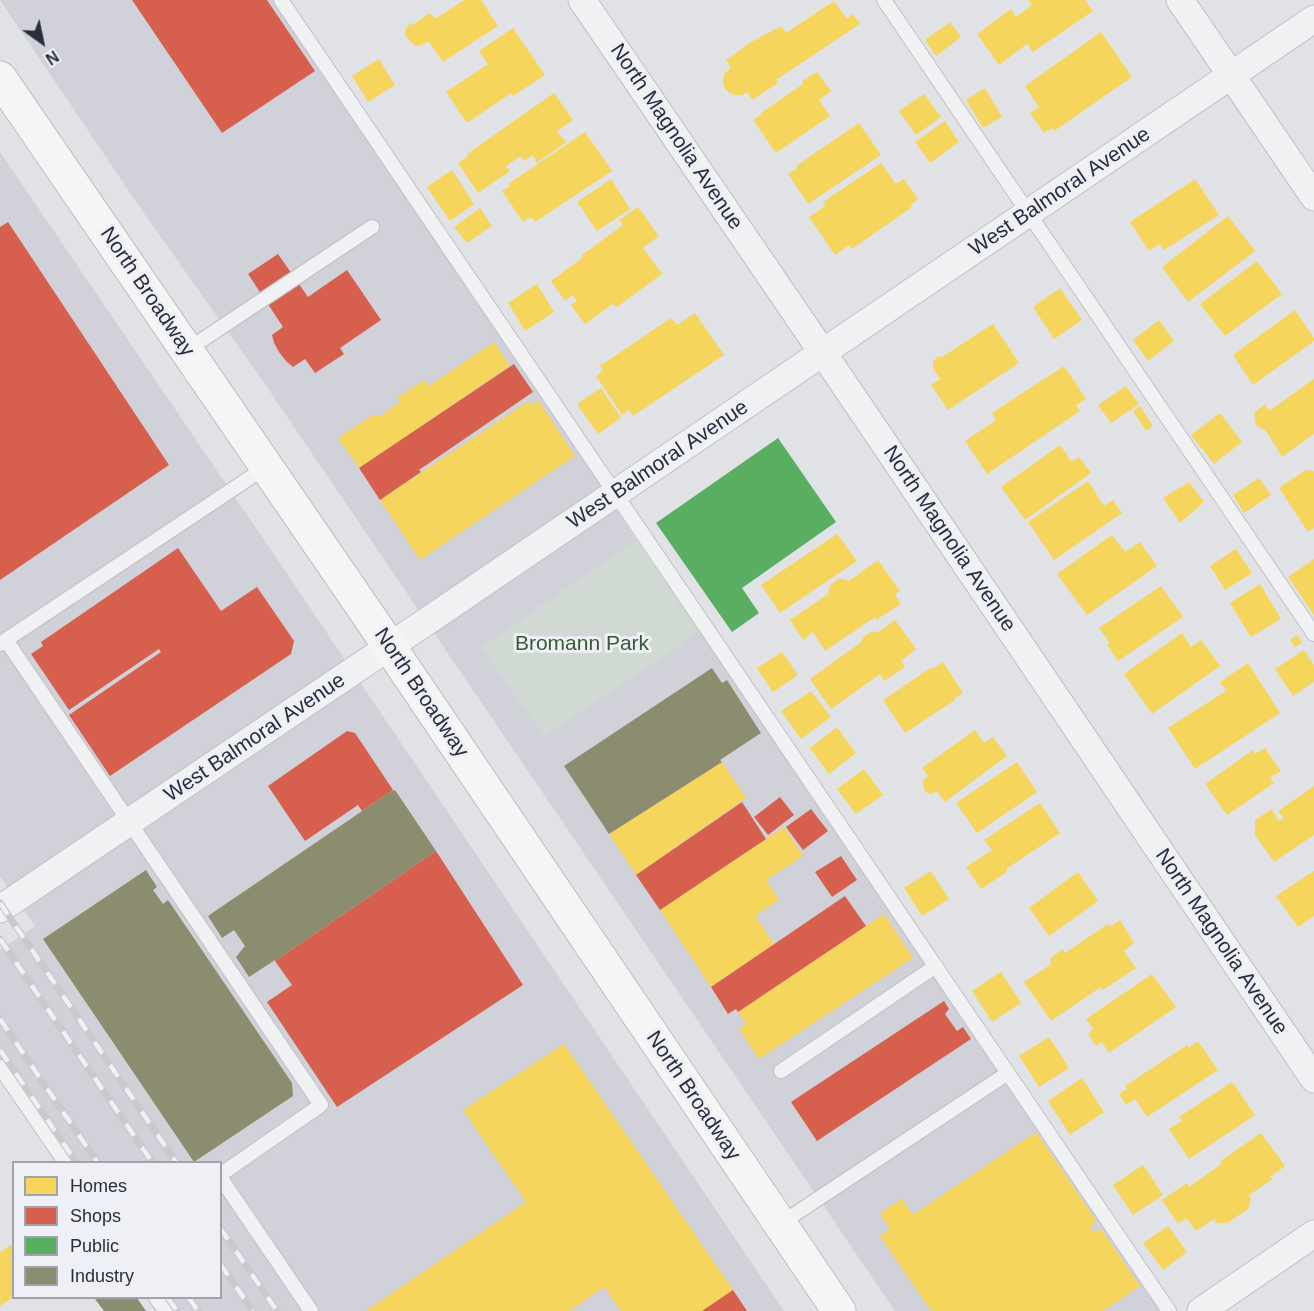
<!DOCTYPE html>
<style>
body{margin:0}
#map{position:relative;width:1314px;height:1311px;overflow:hidden;background:#e1e2e6;font-family:Arial,sans-serif}
canvas{display:block}
.legend{position:absolute;left:12px;top:1161px;width:210px;height:138px;box-sizing:border-box;background:#eff0f5;border:2px solid #a0a2ac;margin:0;padding:8px 10px;list-style:none;font-size:18px;color:#292d3e}
.legend li{display:flex;align-items:center;gap:12px;height:30px}
.legend b{width:30px;border:2px solid #a0a2ac}
.north{position:absolute;left:12px;top:12px;width:60px;height:60px;-webkit-text-stroke:4px #eff0f5;paint-order:stroke;rotate:147deg;font-size:16px;font-weight:700;line-height:24px;text-align:center;color:#292d3e}
.north::after{content:'';display:block;margin:auto;width:21px;height:27px;background:#292d3e;clip-path:polygon(50% 0,100% 100%,50% 72%,0 100%)}
</style>
<div id="map">
<canvas width="1314" height="1311"></canvas>
<ul class="legend">
<li><b style="height:16px;background:#f6d55c"></b>Homes</li>
<li><b style="height:16px;background:#d6604d"></b>Shops</li>
<li><b style="height:16px;background:#5aae61"></b>Public</li>
<li><b style="height:16px;background:#8c8c6e"></b>Industry</li>
</ul>
<div class="north">N</div>
</div>
<script>
const ctx = document.querySelector('canvas').getContext('2d');
ctx.lineJoin = 'round';
function fill(path, color) { ctx.fillStyle = color; ctx.fill(path, 'evenodd'); }
const toPath = rows => new Path2D(rows.map(r => 'M' + r).join(''));
function strokePath(path, color, width, dash) { ctx.strokeStyle = color; ctx.lineWidth = width; ctx.lineCap = dash ? 'butt' : 'round'; ctx.setLineDash(dash || []); ctx.stroke(path); }
function drawText(font, color, halo, rows, align = 'center') {
  ctx.font = font + ' Arial,sans-serif'; ctx.lineWidth = 6; ctx.setLineDash([]); ctx.textBaseline = 'middle'; ctx.strokeStyle = halo; ctx.fillStyle = color; for (const [text, x, y, turn = 0] of rows) {
    ctx.save(); ctx.translate(x, y); ctx.rotate((+turn || 0) * Math.PI / 180); ctx.textAlign = isNaN(turn) ? turn : align; if (halo) ctx.strokeText(text, 0, 0); ctx.fillText(text, 0, 0); ctx.restore();
  }
}
fill(toPath([
 [0,0,279,0,612,493,607,496,637,541,482,647,544,736,700,629,1166,1306,1159,1311,895,1311,258,374,141,209],
 [0,152,273,553,784,1311,166,1311,157,1298,220,1298,220,1162,65,1162,0,1067,0,950,35,926,0,876]
]), '#d0d1d9');
fill(toPath([
 [637,541,700,629,686,639,682,644,544,736,482,647]
]), '#d0d9d2');
fill(toPath([
 [464,0,481,0,498,26,443,62,428,41,422,45,414,46,405,35,406,28,411,23,412,25,430,13,435,19],
 [1028,0,1085,0,1093,11,1033,52,1027,44,999,65,977,34,1011,9,1016,17,1032,5],
 [834,1,847,19,853,14,860,24,776,80,778,83,752,100,747,92,742,95,735,95,730,93,725,89,723,84,723,78,725,73,731,68,726,60,750,43,781,26,786,33],
 [950,22,961,37,936,56,925,40],
 [513,28,545,75,513,96,511,93,467,123,446,92,488,64,479,51],
 [1101,32,1132,77,1054,131,1052,128,1044,133,1030,113,1039,107,1025,86],
 [379,59,395,85,368,102,352,76],
 [817,72,831,91,819,100,830,116,776,153,753,120,762,114,761,113,803,84,802,81],
 [985,88,1002,117,983,128,966,100],
 [554,93,573,120,557,131,566,142,537,163,533,155,524,161,521,156,506,166,510,171,478,193,458,163,468,156,467,154],
 [924,94,941,117,916,135,899,111],
 [945,121,959,142,930,163,915,142],
 [859,123,881,155,808,204,788,174,798,168,796,166],
 [585,132,612,171,535,222,531,217,523,222,502,191,510,186,508,184],
 [881,163,896,184,904,179,918,199,910,205,912,207,852,249,849,245,835,255,809,217,825,206,823,202],
 [452,170,474,204,450,221,427,187],
 [611,179,630,209,597,231,577,202],
 [1195,179,1219,215,1164,250,1160,244,1149,251,1130,222],
 [638,207,659,236,643,248,662,274,617,307,612,304,585,324,571,305,577,301,572,295,565,301,551,281,581,259,582,255,623,225,619,220],
 [480,208,492,226,467,243,454,227],
 [1228,216,1255,251,1188,302,1162,267],
 [1257,261,1282,294,1225,336,1200,304],
 [537,284,554,312,525,331,508,303],
 [1060,288,1082,320,1054,339,1033,307],
 [1295,310,1314,338,1314,341,1253,385,1233,355],
 [695,313,724,355,633,416,629,410,622,415,596,376,603,371,600,366,671,318,677,325],
 [1159,320,1174,341,1148,361,1133,340],
 [993,324,1019,363,948,410,931,385,940,379,933,368,933,361,939,356,942,357],
 [494,342,510,366,359,468,338,438,373,415,382,415,400,402,397,398,424,380,429,386],
 [1064,366,1086,399,1076,405,1080,411,987,474,965,441,996,420,992,413],
 [1314,379,1314,434,1282,457,1266,431,1256,425,1254,413,1265,404,1269,411],
 [1126,386,1139,404,1111,423,1098,405],
 [601,388,621,418,598,434,577,404],
 [538,400,575,456,420,560,380,500,529,401,531,405],
 [1140,406,1153,426,1146,431,1133,411],
 [1220,413,1242,442,1214,464,1191,435],
 [1060,445,1072,462,1079,457,1091,473,1025,520,1001,487],
 [1306,470,1314,471,1314,528,1308,532,1279,488],
 [1259,478,1271,495,1244,513,1233,495],
 [1088,481,1104,506,1113,500,1122,513,1054,560,1028,522],
 [1189,482,1204,502,1180,523,1163,498],
 [837,534,857,561,780,613,761,585],
 [1112,535,1125,552,1140,542,1157,566,1087,615,1057,574],
 [1236,549,1252,573,1225,590,1210,566],
 [1314,559,1314,615,1288,577],
 [878,560,900,591,895,594,901,604,876,620,875,617,825,651,813,632,803,640,790,620,828,594,830,585,840,578,849,581],
 [1260,584,1281,619,1251,637,1230,603],
 [1161,586,1183,617,1118,661,1107,645,1110,643,1099,628],
 [895,620,916,649,901,661,905,667,884,681,880,674,831,709,810,679,860,643,864,636,873,631,877,633],
 [1182,633,1191,647,1201,640,1220,666,1152,714,1124,674],
 [1297,635,1302,643,1295,647,1290,640],
 [1304,650,1314,665,1314,682,1293,696,1275,669],
 [782,652,798,675,773,692,757,668],
 [943,662,963,693,954,699,955,700,905,733,883,700,932,667,933,669],
 [1248,663,1280,713,1195,769,1168,728,1226,691,1220,682],
 [811,691,831,717,801,739,781,711],
 [837,727,856,753,829,774,810,748],
 [975,730,984,743,993,737,1007,756,945,802,937,791,931,794,925,792,923,786,923,780,928,776,922,768],
 [1265,748,1281,771,1270,778,1274,783,1227,815,1205,784,1253,750,1255,754],
 [722,762,746,798,636,875,609,834],
 [1017,762,1037,792,977,833,956,803],
 [864,769,883,795,856,814,837,789],
 [1314,786,1314,835,1274,862,1255,835,1255,820,1272,809,1279,821,1284,818,1278,811],
 [1040,803,1060,833,1006,869,1007,872,981,889,966,867,992,850,984,840],
 [784,827,803,856,766,880,779,900,755,916,774,944,711,987,660,910],
 [931,871,949,899,922,916,904,888],
 [1314,871,1314,916,1298,927,1276,896],
 [1078,872,1098,901,1049,936,1029,908],
 [884,914,913,958,759,1059,739,1029,746,1024,738,1012],
 [1120,920,1134,943,1124,951,1136,968,1103,990,1101,987,1051,1021,1024,982,1050,965,1051,958,1063,949,1065,953,1108,924,1110,927],
 [1001,972,1021,1003,992,1022,972,991],
 [1152,974,1176,1007,1109,1053,1102,1042,1096,1046,1088,1034,1093,1029,1086,1019],
 [1049,1037,1069,1068,1039,1087,1019,1056],
 [1198,1041,1218,1070,1147,1117,1135,1099,1126,1105,1119,1094,1127,1089,1125,1086,1187,1045,1189,1048],
 [564,1044,733,1290,702,1311,621,1311,604,1287,570,1311,366,1311,526,1202,463,1110],
 [1082,1078,1104,1112,1070,1135,1048,1101],
 [1232,1082,1255,1115,1189,1159,1169,1129,1182,1121,1179,1117],
 [1036,1132,1097,1222,1090,1227,1094,1233,1101,1229,1140,1286,1103,1311,931,1311,880,1236,890,1229,880,1213,902,1199,913,1215],
 [1261,1133,1285,1166,1270,1177,1273,1179,1249,1195,1251,1199,1248,1209,1227,1223,1216,1223,1214,1219,1196,1231,1186,1218,1178,1224,1162,1200,1187,1183,1189,1187,1220,1165,1222,1160],
 [1143,1165,1163,1195,1133,1215,1113,1185],
 [1168,1226,1187,1252,1163,1270,1143,1243],
 [14,1243,14,1297,0,1306,0,1252]
]), '#f6d55c');
fill(toPath([
 [132,0,267,0,315,71,222,133],
 [8,222,169,465,0,580,0,227],
 [278,254,308,297,347,270,381,320,340,348,344,354,315,373,305,359,293,367,286,361,279,352,274,343,272,335,283,327,248,274],
 [514,364,533,392,419,470,421,472,380,500,359,468],
 [178,548,221,611,257,587,294,641,291,654,110,776,69,715,161,652,159,649,69,710,31,654,43,646,41,642],
 [347,731,355,733,393,790,362,811,358,805,305,841,268,786],
 [780,797,794,815,768,835,754,817],
 [742,802,766,839,660,910,636,875],
 [811,809,828,831,803,850,786,827],
 [436,851,523,985,337,1107,267,1002,292,985,275,961],
 [841,856,857,880,832,897,815,872],
 [845,896,866,926,738,1012,736,1009,728,1014,711,987],
 [944,1001,949,1009,945,1014,957,1031,963,1027,971,1039,817,1141,791,1102],
 [733,1290,747,1311,702,1311]
]), '#d6604d');
fill(toPath([
 [778,438,836,522,742,588,759,613,732,632,656,523]
]), '#5aae61');
fill(toPath([
 [712,668,722,683,727,680,761,733,720,760,722,762,609,834,564,766],
 [393,790,393,791,395,790,436,851,275,961,275,960,249,977,236,957,245,946,234,930,222,938,208,916],
 [146,870,157,887,153,890,163,904,168,900,292,1083,293,1096,194,1162,43,939],
 [97,1298,137,1298,146,1311,104,1311,95,1299]
]), '#8c8c6e');
const lane = toPath([
 [281,0,1169,1311],
 [884,0,1314,634],
 [187,350,372,227],
 [6,640,321,1105,220,1175],
 [0,644,266,467],
 [0,1067,65,1162],
 [781,1071,936,966],
 [220,1177,311,1311],
 [780,1224,1008,1073],
 [156,1298,166,1311]
]);
const street = toPath([
 [582,0,823,353,1314,1079],
 [1180,0,1314,197],
 [0,909,445,609,1314,19],
 [1201,1311,1314,1234]
]);
const primary = toPath([
 [0,78,366,612,839,1311]
]);
strokePath(lane, '#bfc0c4', 16);
strokePath(street, '#bfc0c4', 29);
strokePath(primary, '#bebfc3', 35);
strokePath(lane, '#f0f1f3', 14);
strokePath(street, '#f0f1f3', 27);
strokePath(primary, '#f5f5f6', 33);
const rail = toPath([
 [0,903,176,1162],
 [0,939,152,1162],
 [0,1019,97,1162],
 [0,1050,76,1162],
 [220,1228,277,1311],
 [220,1264,253,1311],
 [168,1298,177,1311],
 [189,1298,198,1311]
]);
strokePath(rail, '#cacacd', 7);
strokePath(rail, '#eff0f5', 4.5, [14]);
drawText('21px', '#292d3e', '#eff0f5', [
 ["North Magnolia Avenue",676,137,56],
 ["West Balmoral Avenue",1060,192,-34],
 ["North Broadway",147,292,56],
 ["West Balmoral Avenue",658,465,-34],
 ["North Magnolia Avenue",949,539,56],
 ["North Broadway",421,693,56],
 ["West Balmoral Avenue",255,738,-34],
 ["North Magnolia Avenue",1221,942,56],
 ["North Broadway",693,1096,56]
]);
drawText('21px', '#385937', '#eff0f5', [
 ["Bromann Park",582,644]
]);
</script>
